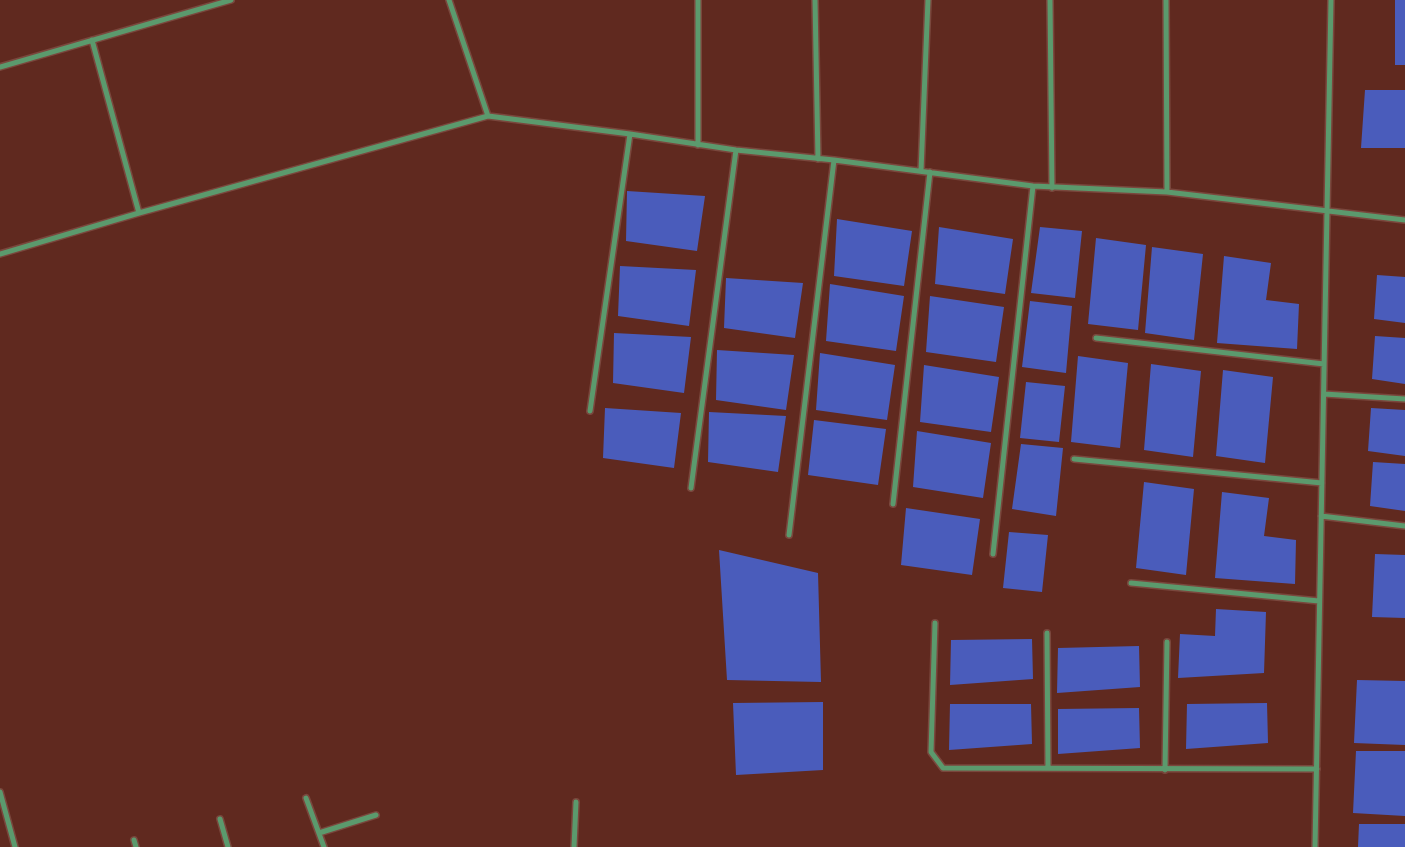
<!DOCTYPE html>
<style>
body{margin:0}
canvas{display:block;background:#60291f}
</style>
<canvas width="1405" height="847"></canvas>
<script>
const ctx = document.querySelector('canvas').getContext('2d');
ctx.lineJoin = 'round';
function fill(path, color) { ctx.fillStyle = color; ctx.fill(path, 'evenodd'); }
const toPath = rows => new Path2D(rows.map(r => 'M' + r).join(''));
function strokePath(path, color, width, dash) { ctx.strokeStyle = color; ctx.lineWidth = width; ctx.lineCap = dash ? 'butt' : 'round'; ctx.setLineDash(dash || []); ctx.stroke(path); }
fill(toPath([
 [1395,0,1405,0,1405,65,1395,65],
 [1365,90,1405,90,1405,148,1361,148],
 [627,191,705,196,697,251,626,241],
 [837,219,912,231,904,286,834,276],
 [939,227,1013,239,1005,294,935,284],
 [1040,227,1082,231,1075,298,1031,293],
 [1096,238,1146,245,1138,330,1088,324],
 [1152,247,1203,254,1194,340,1145,333],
 [1224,256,1271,263,1266,300,1299,304,1297,349,1217,343],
 [620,266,696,270,689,326,618,316],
 [1377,275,1405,277,1405,323,1374,319],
 [726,278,803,283,795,338,724,328],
 [830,284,904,296,896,351,826,341],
 [930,296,1004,307,996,362,926,352],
 [1030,301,1072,306,1066,373,1022,367],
 [614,333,691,337,684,393,613,383],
 [1375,336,1405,338,1405,384,1372,379],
 [717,350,794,355,786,410,716,400],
 [820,353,895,365,887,420,816,410],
 [1078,356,1128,363,1120,448,1071,442],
 [1151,364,1201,371,1193,457,1144,450],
 [924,365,999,377,991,432,920,422],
 [1223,370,1273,377,1265,463,1216,456],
 [1026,382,1065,386,1059,442,1020,438],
 [605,408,681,413,674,468,603,458],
 [1371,408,1405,410,1405,456,1368,451],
 [709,412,786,416,778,472,708,462],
 [814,420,886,429,878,485,808,475],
 [917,431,991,443,983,498,913,487],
 [1021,444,1063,448,1056,516,1012,509],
 [1373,462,1405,464,1405,511,1370,506],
 [1144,482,1194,489,1186,575,1136,568],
 [1222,492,1269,498,1264,536,1296,540,1295,584,1215,578],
 [906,508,980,519,972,575,901,565],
 [1009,532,1048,535,1042,592,1003,588],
 [719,550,818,573,821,682,727,680],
 [1375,554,1405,555,1405,618,1372,617],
 [1216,609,1266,612,1264,673,1178,678,1180,634,1215,636],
 [1032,639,1033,679,950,685,951,640],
 [1139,646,1140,687,1057,693,1058,648],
 [1357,680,1405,681,1405,745,1354,743],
 [823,702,823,770,736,775,733,703],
 [1267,703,1268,743,1186,749,1187,704],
 [950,704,1031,704,1032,744,949,750],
 [1139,708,1140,748,1058,754,1058,709],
 [1356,751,1405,751,1405,816,1353,813],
 [1359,824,1405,824,1405,847,1358,847]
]), '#4a5cbb');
const street = toPath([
 [449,0,488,116],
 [698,0,698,145],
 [815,0,818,159],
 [1050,0,1052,188],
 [1166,0,1167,192],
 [92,40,139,213],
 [0,67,231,0],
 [921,171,928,0],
 [0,254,139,213,488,116,630,134,736,150,834,160,1033,186,1167,192,1405,220],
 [1096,338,1324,364],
 [1324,394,1405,399],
 [590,411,630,134],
 [1074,459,1322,483],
 [691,488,736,150],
 [893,504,930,172],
 [1321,516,1405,526],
 [789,535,834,160],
 [993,554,1033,186],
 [1131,583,1319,601],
 [935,623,931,752,943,768,1317,769],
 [1047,633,1048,768],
 [1165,770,1167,642],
 [0,792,15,847],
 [306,798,324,847],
 [220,819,228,847],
 [319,833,376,815],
 [134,840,136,847],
 [574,847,576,802],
 [1315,847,1331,0]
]);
strokePath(street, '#7a473d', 8);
strokePath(street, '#5b9a6d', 5);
</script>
